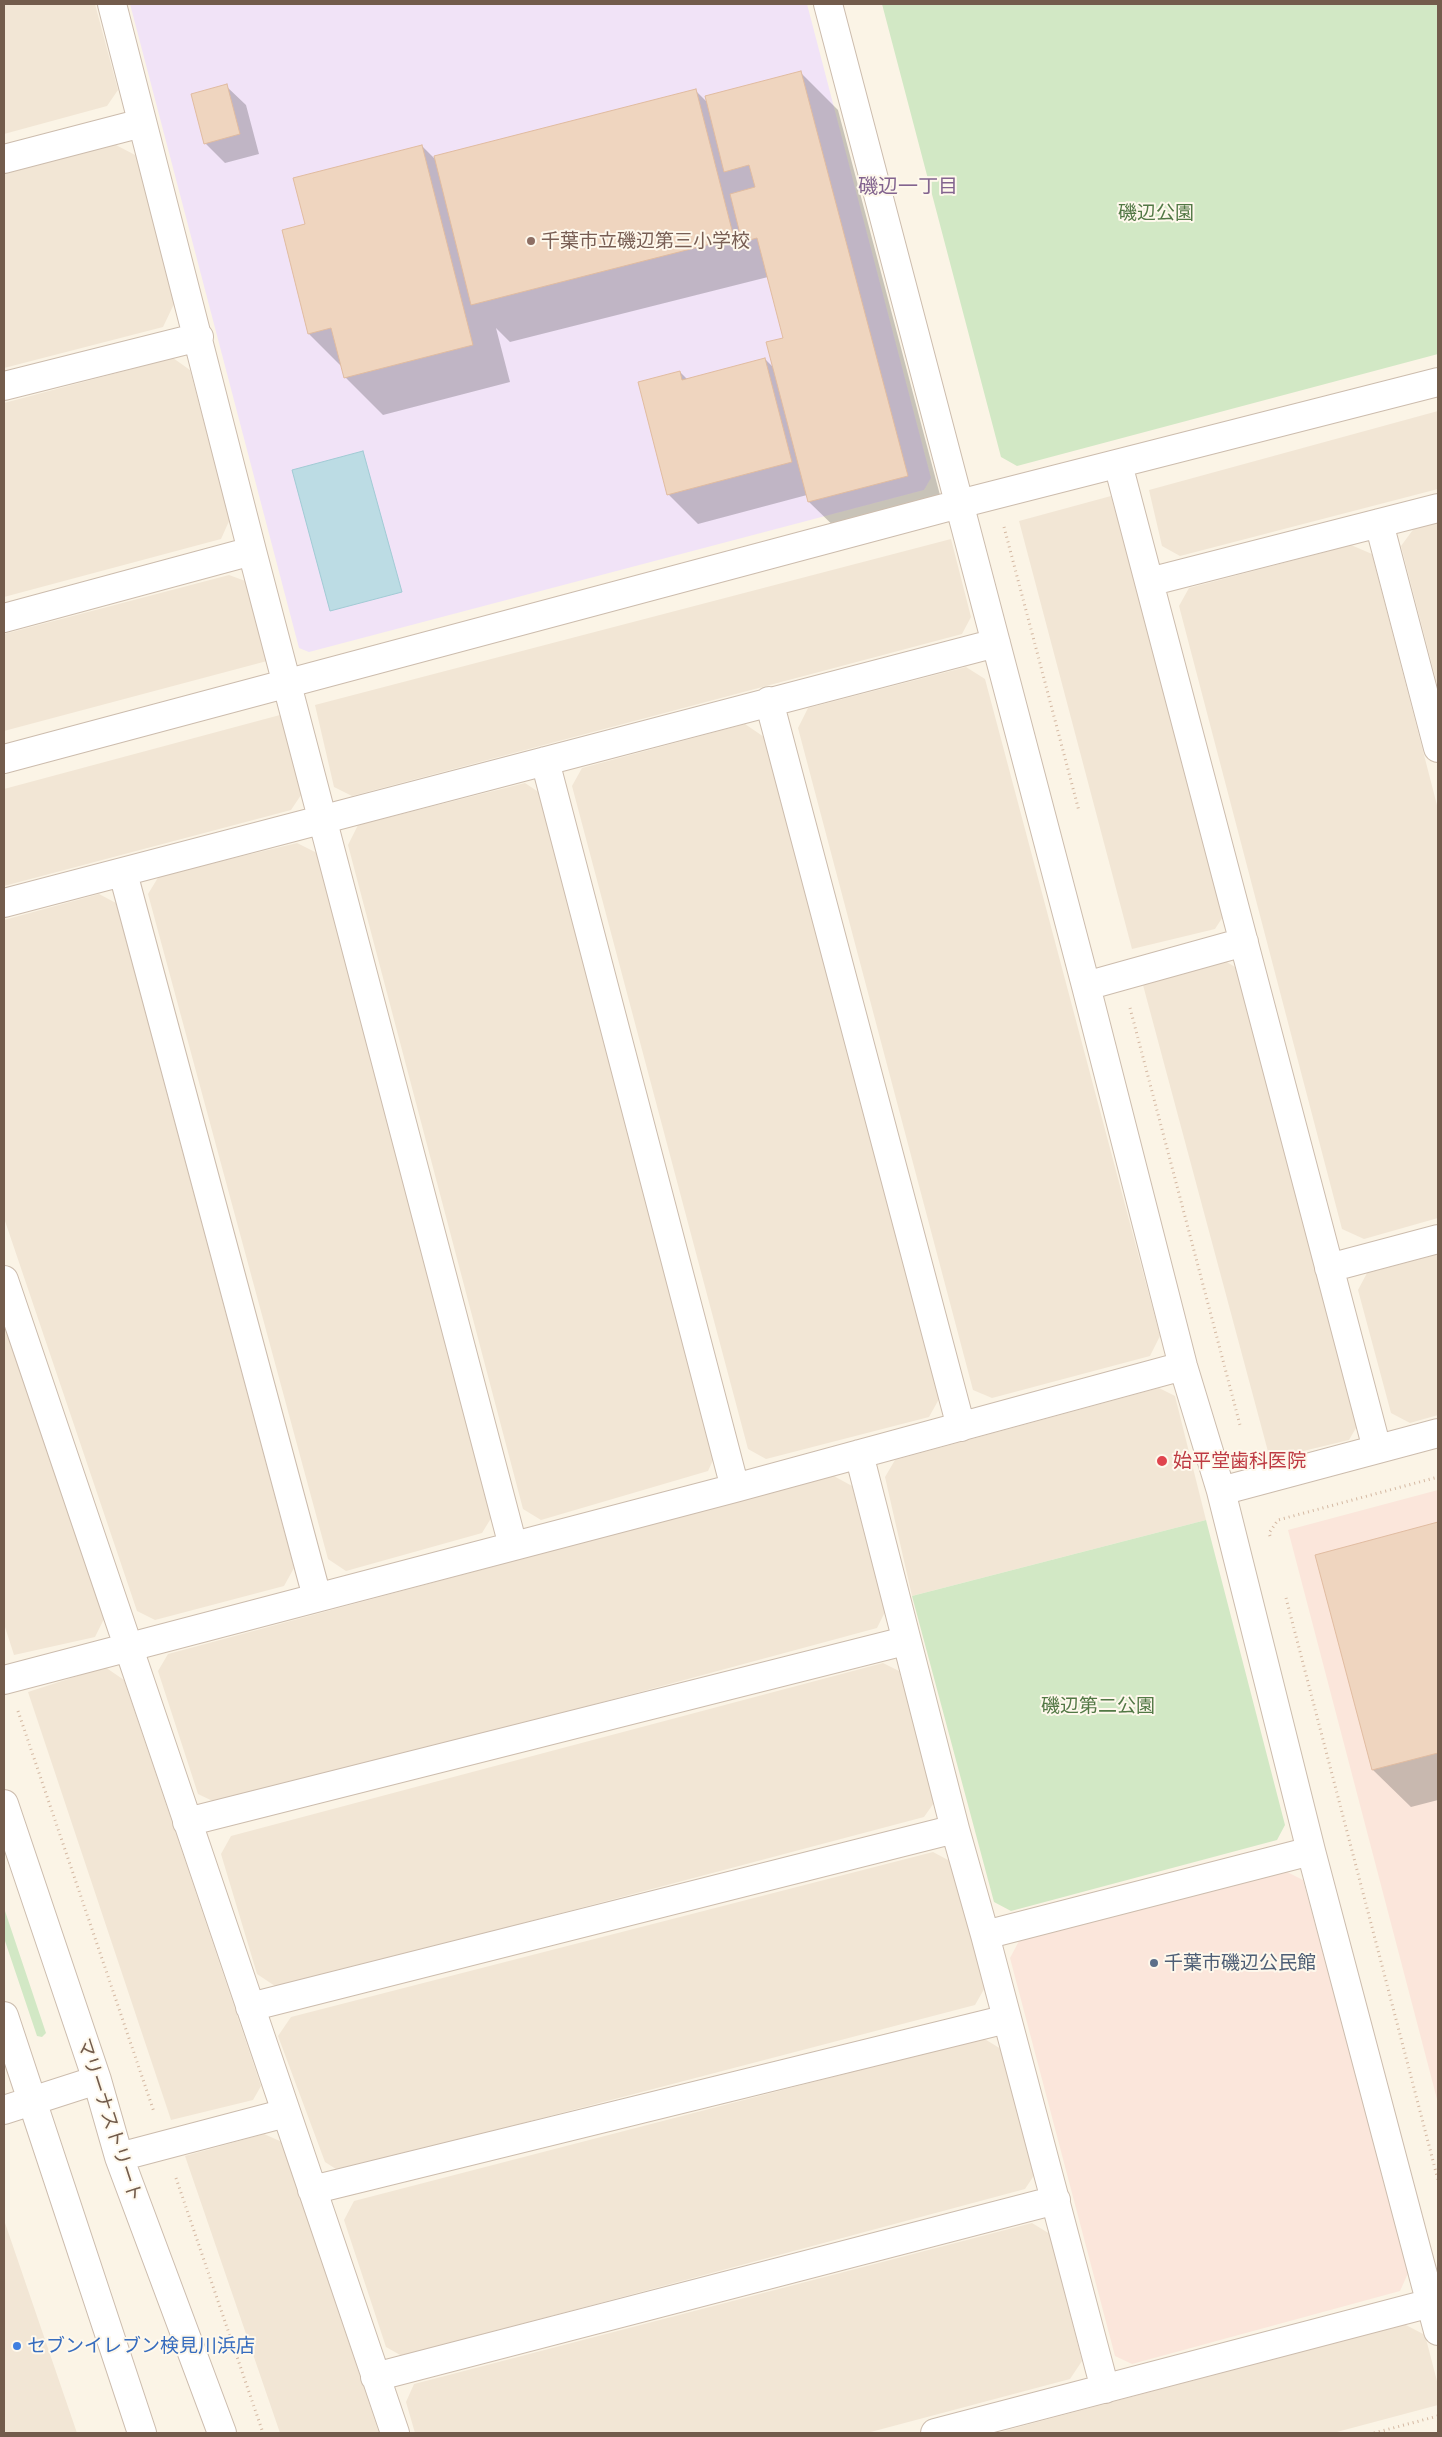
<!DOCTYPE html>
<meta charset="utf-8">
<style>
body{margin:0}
#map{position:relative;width:1442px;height:2437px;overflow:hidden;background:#fbf4e6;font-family:Figtree,sans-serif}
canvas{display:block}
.frame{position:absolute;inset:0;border:5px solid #735c4c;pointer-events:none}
</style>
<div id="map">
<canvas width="1442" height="2437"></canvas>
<div class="frame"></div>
</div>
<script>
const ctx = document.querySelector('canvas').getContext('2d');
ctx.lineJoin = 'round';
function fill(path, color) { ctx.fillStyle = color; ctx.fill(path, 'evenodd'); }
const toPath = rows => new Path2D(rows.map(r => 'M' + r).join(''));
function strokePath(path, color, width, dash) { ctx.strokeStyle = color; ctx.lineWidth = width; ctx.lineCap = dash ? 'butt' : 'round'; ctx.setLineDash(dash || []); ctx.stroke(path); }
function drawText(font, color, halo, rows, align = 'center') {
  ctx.font = font + ' Figtree,"Noto Sans JP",sans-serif'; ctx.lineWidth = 4; ctx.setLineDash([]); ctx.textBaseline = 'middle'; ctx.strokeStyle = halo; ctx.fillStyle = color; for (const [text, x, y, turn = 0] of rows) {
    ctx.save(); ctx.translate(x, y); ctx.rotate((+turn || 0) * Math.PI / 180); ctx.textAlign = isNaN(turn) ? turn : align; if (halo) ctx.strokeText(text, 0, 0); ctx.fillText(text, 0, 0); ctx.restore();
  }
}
fill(toPath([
 [4,4,95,4,118,90,107,106,4,134],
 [114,144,137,156,174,304,163,327,4,368,4,174],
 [173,358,190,370,230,519,221,539,4,597,4,403],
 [1438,411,1438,489,1180,556,1162,546,1149,490],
 [1111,496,1226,912,1215,929,1132,949,1019,521],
 [1438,521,1438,688,1401,546,1415,527],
 [951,539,971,617,962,634,352,796,334,787,315,705],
 [1351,545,1372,554,1438,809,1438,1218,1364,1239,1342,1229,1179,606,1189,588],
 [229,575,248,582,267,661,4,731,4,634],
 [966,667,985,679,1160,1336,1150,1356,992,1398,973,1390,798,728,808,708],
 [280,715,303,792,291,810,4,886,4,789],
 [745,724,764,737,939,1399,929,1417,766,1459,748,1449,572,786,582,768],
 [525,783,540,793,714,1458,708,1471,541,1520,523,1509,348,845,358,825],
 [297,843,317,853,493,1515,482,1533,346,1571,328,1559,148,894,159,876],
 [99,894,116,903,294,1568,284,1586,155,1620,137,1611,4,1218,4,920],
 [1225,961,1242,971,1360,1421,1349,1440,1270,1459,1143,985],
 [1438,1254,1438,1415,1410,1423,1391,1413,1358,1290,1367,1273],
 [4,1320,105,1617,95,1637,14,1655,4,1624],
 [1159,1388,1175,1396,1206,1520,912,1596,885,1477,895,1460],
 [832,1475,852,1486,885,1612,877,1628,221,1805,198,1794,158,1671,168,1654],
 [883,1663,899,1671,936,1800,924,1817,278,1988,257,1974,221,1854,231,1836],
 [105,1667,124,1680,261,2086,253,2100,171,2120,28,1692],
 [933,1852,950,1861,987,1984,975,2005,339,2171,325,2162,278,2036,291,2017],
 [983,2038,1001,2049,1035,2174,1025,2189,402,2356,386,2347,344,2220,354,2201],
 [264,2134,282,2142,379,2433,280,2433,185,2156],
 [4,2220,77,2433,4,2433],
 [1032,2223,1050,2234,1082,2361,1070,2379,867,2433,415,2433,406,2402,414,2384],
 [1404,2324,1425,2335,1438,2385,1438,2405,1333,2433,996,2433]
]), '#f2e6d5');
fill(toPath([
 [1438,1490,1438,2103,1288,1530],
 [1285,1871,1303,1880,1409,2271,1400,2291,1132,2364,1115,2356,1010,1958,1019,1941]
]), '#fbe6db');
fill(toPath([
 [130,4,807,4,931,478,924,490,309,652,299,648]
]), '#f1e3f7');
fill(toPath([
 [882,4,1438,4,1438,354,1017,466,1001,457],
 [1206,1520,1285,1825,1277,1840,1011,1911,994,1902,912,1596],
 [4,1908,46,2033,42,2037,37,2036,4,1938]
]), '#d2e8c5');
const water = toPath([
 [363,451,402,592,330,611,292,470,363,451]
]);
fill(water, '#bcdce4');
strokePath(water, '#a2cbd5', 1);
fill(toPath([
 [800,72,838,110,945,514,847,539,809,502,807,495,698,524,668,494,680,372,688,380,765,359,775,369,785,339,768,277,510,342,496,328,510,382,383,415,345,377,342,367,309,334,307,225,422,146,437,161,696,91,707,102],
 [226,86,246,105,259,154,225,163,205,143],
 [1438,1523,1438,1800,1411,1807,1373,1770,1317,1556]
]), '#0003');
const building = toPath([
 [801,71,908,476,808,502,766,342,783,338,757,238,742,242,730,194,755,187,749,165,724,172,705,96,801,71],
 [227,84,240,134,204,144,191,94,227,84],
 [696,89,734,238,471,305,434,156,696,89],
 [422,145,473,345,344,378,331,328,308,334,282,230,305,224,293,178,422,145],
 [765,358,792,462,667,495,638,382,680,371,682,380,765,358],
 [1438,1522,1438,1753,1372,1770,1315,1555,1438,1522]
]);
fill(building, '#efd5bf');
strokePath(building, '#e1bca1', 1);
const minor = toPath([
 [112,4,252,551,513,1546],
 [828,4,1086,986,1183,1366,1221,1491,1311,1851,1438,2331],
 [4,159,142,123],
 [4,386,199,337],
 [1118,464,1377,1449],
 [1379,523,1438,748],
 [1149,582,1438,508],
 [4,618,252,551],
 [769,701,961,1427],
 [4,759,959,504,1438,382],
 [545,761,735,1488],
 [123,873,317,1597],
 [4,903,996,643],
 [1086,986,1244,942],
 [1329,1268,1438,1239],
 [4,1280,395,2433],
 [859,1454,955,1829,985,1935,1105,2389],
 [1221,1491,1438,1433],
 [4,1680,735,1488,1183,1366],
 [4,1804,97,2080,119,2157,222,2433],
 [187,1822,905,1641],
 [985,1935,1311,1851],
 [250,2007,955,1829],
 [4,2016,142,2433],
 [4,2110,97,2080],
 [119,2157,286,2113],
 [312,2190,1007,2019],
 [375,2377,1056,2200],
 [935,2433,1431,2303]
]);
strokePath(minor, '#ccbcad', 30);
strokePath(toPath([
 [1004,527,1079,811],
 [1130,1008,1240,1425],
 [1270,1536,1269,1533,1278,1520,1438,1477],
 [1286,1598,1438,2180],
 [18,1711,154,2112],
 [176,2178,263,2433],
 [1374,2433,1438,2416]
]), '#d4b8a2', 3, [1, 4]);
strokePath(minor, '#fff', 28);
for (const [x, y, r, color] of [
 [531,241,5,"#8d6e63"],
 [1162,1461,6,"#e0444e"],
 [1154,1963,5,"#5c6f8a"],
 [17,2346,5,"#3f7fe0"]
]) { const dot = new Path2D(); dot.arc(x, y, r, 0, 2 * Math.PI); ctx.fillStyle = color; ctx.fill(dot); strokePath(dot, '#fef8ec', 2); }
drawText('19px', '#527845', '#fef8ec', [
 ["磯辺公園",1156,213],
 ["磯辺第二公園",1098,1706]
]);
drawText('19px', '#785e54', '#fef8ec', [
 ["千葉市立磯辺第三小学校",541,241]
], 'left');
drawText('19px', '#be3a42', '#fef8ec', [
 ["始平堂歯科医院",1173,1461]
], 'left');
drawText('19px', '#4e5e75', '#fef8ec', [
 ["千葉市磯辺公民館",1164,1963]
], 'left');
drawText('19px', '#735c4c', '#fef8ec', [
 ["マリーナストリート",109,2120,72]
]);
drawText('19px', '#366cbe', '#fef8ec', [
 ["セブンイレブン検見川浜店",27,2346]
], 'left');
drawText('20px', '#83648f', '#fef8ec', [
 ["磯辺一丁目",908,187]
]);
</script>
